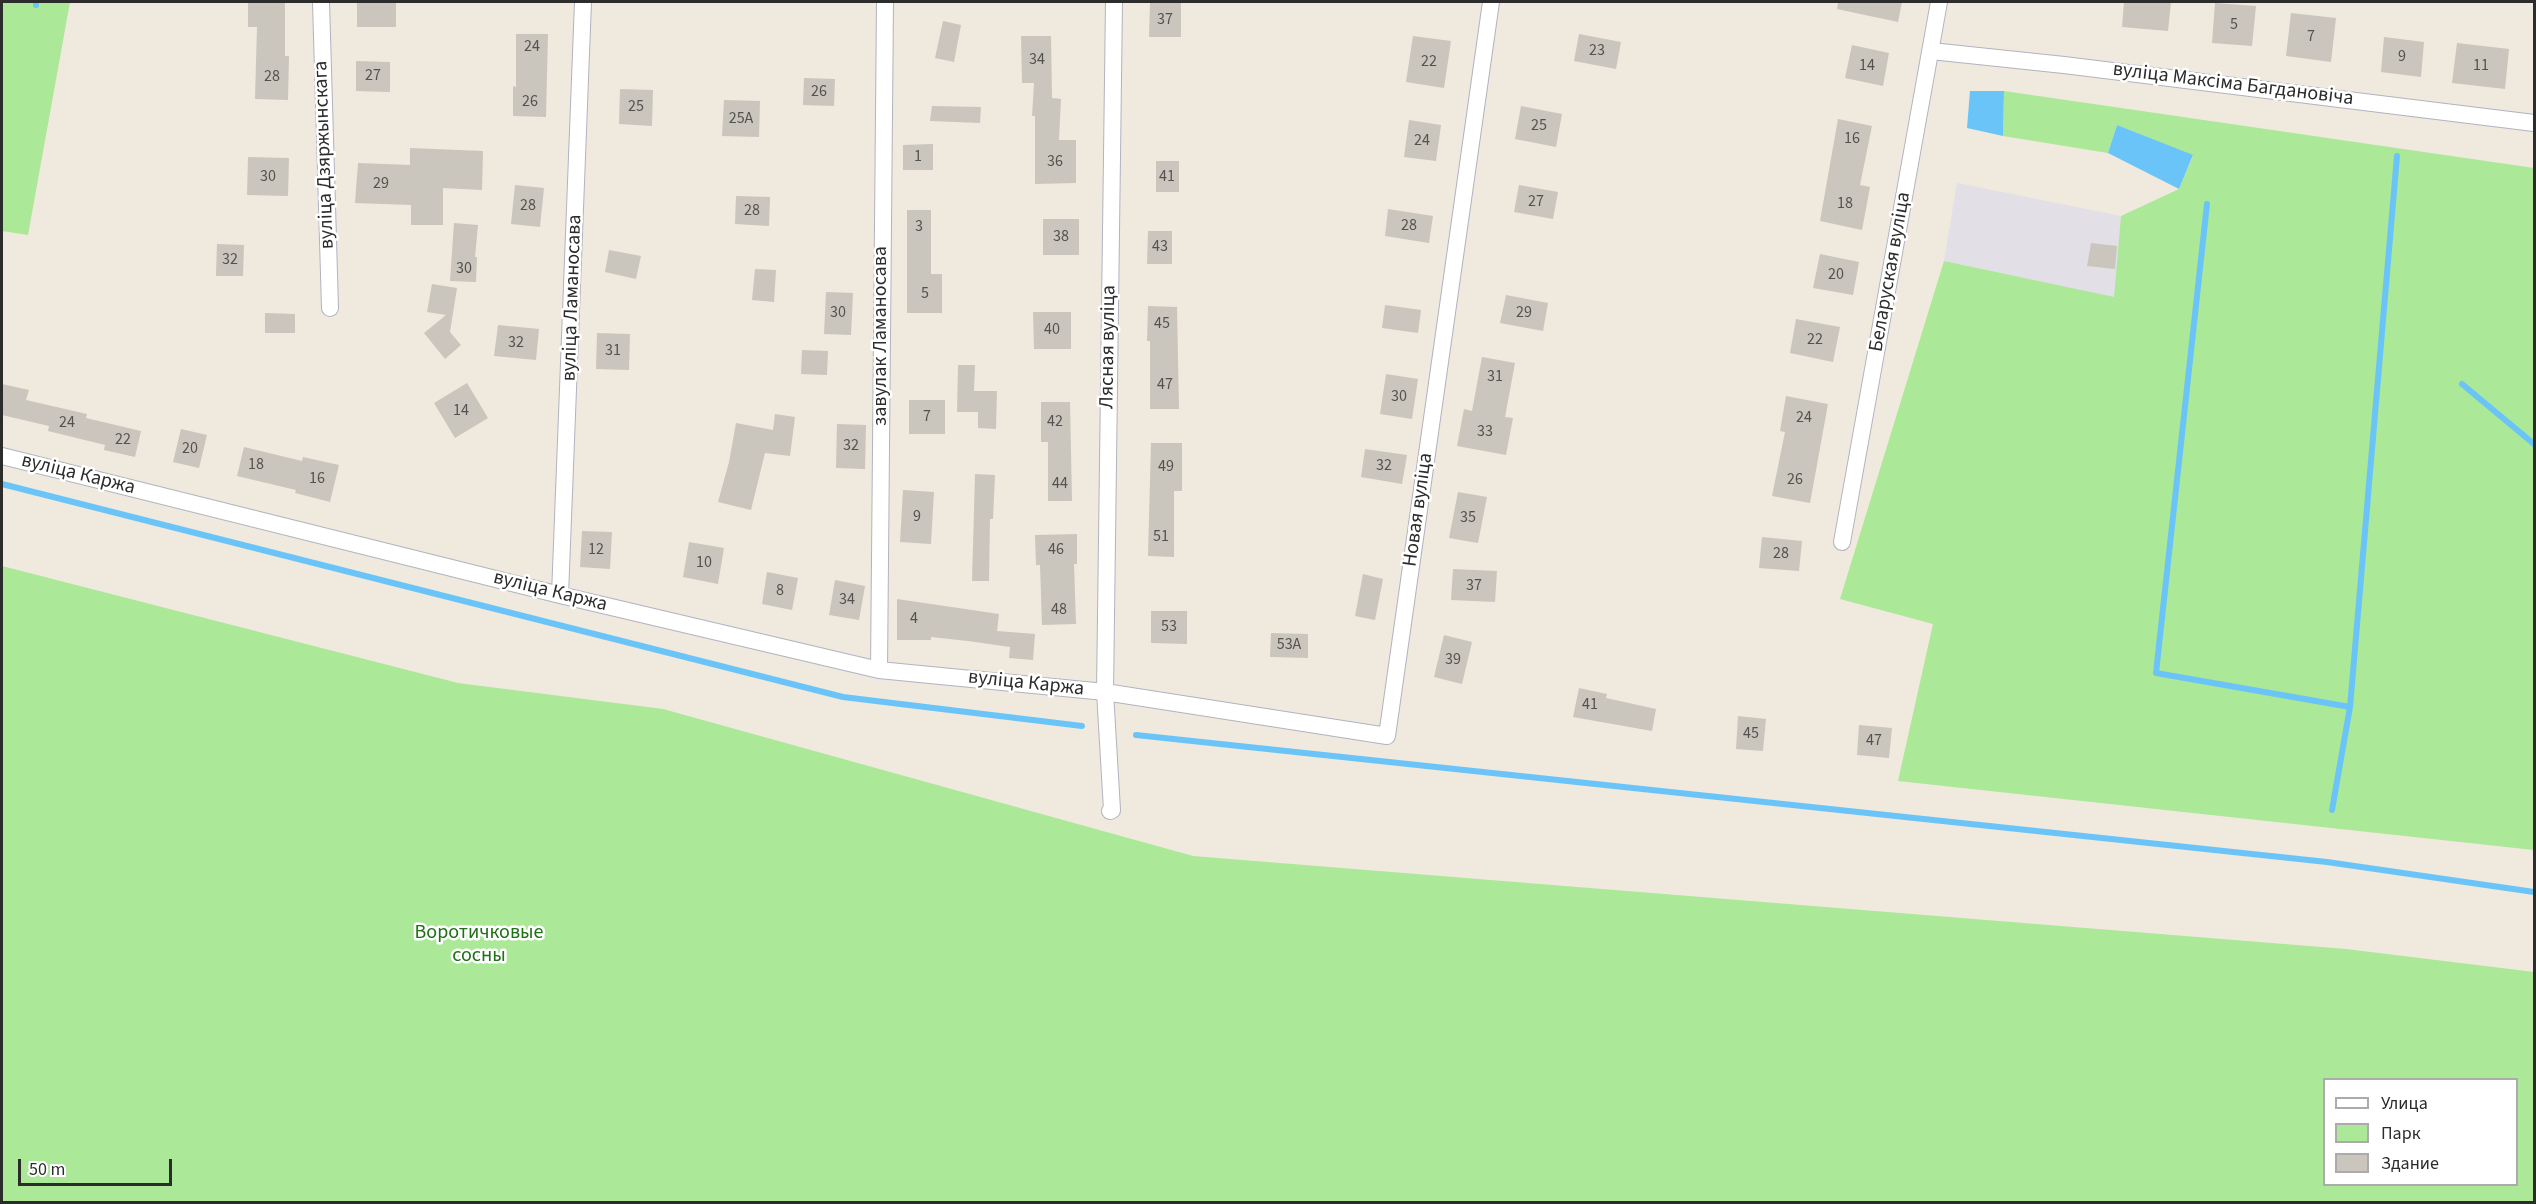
<!DOCTYPE html>
<meta charset="utf-8">
<style>
body{margin:0}
#map{position:relative;width:2536px;height:1204px;overflow:hidden;background:#efe9de;font-family:"Source Sans 3",sans-serif}
canvas{display:block}
.frame{position:absolute;inset:0;border:3px solid #2c2c2c;pointer-events:none}
.legend{position:absolute;left:2323px;top:1078px;width:195px;height:108px;box-sizing:border-box;background:#fff;border:2px solid #ababab;margin:0;padding:8px 10px;list-style:none;font-size:18px;color:#2c2c2c}
.legend li{display:flex;align-items:center;gap:12px;height:30px}
.legend b{width:30px;border:2px solid #ababab}
.scale{position:absolute;left:18px;top:1159px;width:154px;height:27px;box-sizing:border-box;border:3px solid #2c2c2c;border-top:0;padding-left:8px;font-size:18px;line-height:21px;white-space:nowrap;color:#2c2c2c;-webkit-text-stroke:4px #fff;paint-order:stroke}
</style>
<div id="map">
<canvas width="2536" height="1204"></canvas>
<div class="frame"></div>
<ul class="legend">
<li><b style="height:8px;background:#fff"></b>Улица</li>
<li><b style="height:16px;background:#abe897"></b>Парк</li>
<li><b style="height:16px;background:#cac6bd"></b>Здание</li>
</ul>
<div class="scale">50 m</div>
</div>
<script>
const ctx = document.querySelector('canvas').getContext('2d');
ctx.lineJoin = 'round';
function fill(path, color) { ctx.fillStyle = color; ctx.fill(path, 'evenodd'); }
const toPath = rows => new Path2D(rows.map(r => 'M' + r).join(''));
function strokePath(path, color, width, dash) { ctx.strokeStyle = color; ctx.lineWidth = width; ctx.lineCap = dash ? 'butt' : 'round'; ctx.setLineDash(dash || []); ctx.stroke(path); }
function drawText(font, color, halo, rows, align = 'center') {
  ctx.font = font + ' "Source Sans 3",sans-serif'; ctx.lineWidth = 5; ctx.setLineDash([]); ctx.textBaseline = 'middle'; ctx.strokeStyle = halo; ctx.fillStyle = color; for (const [text, x, y, turn = 0] of rows) {
    ctx.save(); ctx.translate(x, y); ctx.rotate((+turn || 0) * Math.PI / 180); ctx.textAlign = isNaN(turn) ? turn : align; if (halo) ctx.strokeText(text, 0, 0); ctx.fillText(text, 0, 0); ctx.restore();
  }
}
fill(toPath([
 [1957,183,2121,216,2115,298,1944,261]
]), '#e2dfe7');
fill(toPath([
 [2,2,70,2,28,235,2,231],
 [2004,91,2534,168,2534,850,1898,781,1933,624,1840,599,1944,261,2114,297,2121,216,2179,189,2193,156,2117,125,2108,153,2003,136],
 [2,566,458,683,663,709,1193,856,2346,949,2534,972,2534,1202,2,1202],
 [2324,1080,2516,1080,2516,1184,2324,1184]
]), '#abe897');
fill(toPath([
 [1970,91,2004,91,2003,136,1967,128],
 [2117,125,2193,155,2179,189,2108,153]
]), '#6bc4f7');
strokePath(toPath([
 [36,5,36,2],
 [2207,204,2156,673,2350,707],
 [2462,384,2534,444],
 [2,484,843,697,1082,726],
 [1136,735,2327,862,2534,892],
 [2332,810,2350,707,2397,156]
]), '#6bc4f7', 6);
fill(toPath([
 [248,2,285,2,285,56,289,56,288,100,255,99,257,27,248,27],
 [357,2,396,2,396,27,357,27],
 [1838,2,1902,2,1898,22,1837,9],
 [2124,2,2171,2,2168,31,2122,27],
 [1150,3,1181,3,1181,37,1149,37],
 [2215,3,2256,6,2252,46,2212,43],
 [2291,13,2336,18,2331,62,2286,56],
 [943,21,961,25,954,62,935,58],
 [516,34,548,34,546,117,513,116,513,86,516,87],
 [1579,34,1621,42,1616,69,1574,61],
 [1021,36,1051,36,1052,98,1061,99,1059,140,1076,140,1076,183,1035,184,1035,116,1032,116,1034,83,1022,83],
 [1413,36,1451,41,1444,88,1406,82],
 [2384,37,2424,42,2421,77,2381,72],
 [2457,43,2509,49,2505,89,2452,83],
 [1852,45,1889,53,1883,86,1845,78],
 [356,61,390,62,390,92,356,91],
 [804,78,835,79,834,106,803,105],
 [620,89,653,90,652,126,619,124],
 [724,100,760,101,759,137,722,136],
 [932,106,981,107,980,123,930,121],
 [1521,106,1562,114,1556,147,1515,139],
 [1838,119,1872,126,1860,185,1870,187,1862,230,1820,221],
 [1409,120,1441,125,1436,161,1404,157],
 [933,144,933,170,903,170,903,145],
 [410,148,483,151,482,190,443,188,443,225,411,225,411,205,355,203,358,163,410,165],
 [248,157,289,158,288,196,247,195],
 [1156,161,1179,161,1179,192,1156,192],
 [515,185,544,188,540,227,511,224],
 [1519,185,1558,192,1553,219,1514,212],
 [736,196,770,197,769,226,735,224],
 [1388,209,1433,216,1429,243,1385,236],
 [907,210,931,210,931,274,942,274,942,313,907,313],
 [1043,219,1079,219,1079,255,1043,255],
 [454,223,478,225,475,257,477,257,476,282,450,281],
 [1148,231,1172,231,1172,264,1147,264],
 [2091,243,2117,246,2115,269,2087,266],
 [217,244,244,245,243,276,216,276],
 [609,250,641,256,636,279,605,272],
 [1820,254,1859,262,1853,295,1813,288],
 [755,269,776,270,774,302,752,300],
 [432,284,457,288,450,332,461,345,445,359,424,333,446,315,427,312],
 [826,292,853,293,851,335,824,334],
 [1506,295,1548,303,1543,331,1500,323],
 [1385,305,1421,310,1418,333,1382,328],
 [1148,306,1177,307,1179,409,1150,409,1150,341,1147,341],
 [1033,312,1071,312,1071,349,1034,349],
 [265,313,295,314,295,333,265,333],
 [1796,319,1840,327,1833,362,1790,353],
 [498,325,539,329,536,360,494,356],
 [597,333,630,334,629,370,596,369],
 [802,350,828,351,827,375,801,374],
 [1482,357,1515,363,1505,417,1513,418,1506,455,1457,446,1464,409,1472,411],
 [958,365,975,365,974,391,997,391,996,429,978,428,978,412,957,412],
 [1386,374,1418,379,1412,419,1380,414],
 [467,383,488,418,455,438,434,403],
 [2,384,29,390,26,400,87,414,86,418,141,431,135,457,104,450,105,445,48,431,49,426,2,415],
 [1786,396,1828,404,1810,503,1772,496,1785,432,1780,431],
 [909,400,945,400,945,434,909,434],
 [1041,402,1070,402,1072,501,1048,501,1048,442,1041,442],
 [775,414,795,417,790,456,765,453,751,510,718,502,729,462,736,423,773,430],
 [837,424,866,425,865,469,836,468],
 [181,429,207,435,199,468,173,462],
 [1151,443,1182,443,1182,491,1174,491,1174,557,1148,556],
 [244,447,302,461,303,457,339,465,330,502,295,493,296,490,237,476],
 [1365,449,1407,455,1402,484,1361,477],
 [975,474,995,475,993,519,990,519,989,581,972,581],
 [903,490,934,492,931,544,900,542],
 [1458,492,1487,497,1478,543,1449,538],
 [582,531,612,532,610,569,580,567],
 [1077,534,1077,564,1074,564,1076,624,1042,625,1040,565,1036,565,1035,535],
 [1762,537,1802,541,1799,571,1759,568],
 [689,542,724,548,718,584,683,577],
 [1453,569,1497,571,1495,602,1451,600],
 [767,572,798,578,792,610,762,604],
 [1363,574,1383,579,1375,620,1355,616],
 [835,580,865,586,859,620,829,615],
 [897,599,999,614,997,631,1035,634,1033,660,1009,658,1010,647,968,641,931,637,931,640,897,640],
 [1151,611,1187,611,1187,644,1151,643],
 [1271,633,1308,634,1308,658,1270,657],
 [1444,635,1472,642,1462,684,1434,677],
 [1579,688,1607,694,1606,698,1656,709,1652,731,1573,717],
 [1738,716,1766,719,1763,751,1736,749],
 [1859,725,1892,728,1889,758,1857,755]
]), '#cac6bd');
const minor = toPath([
 [321,2,330,308],
 [1931,51,2064,65,2534,123],
 [2,456,560,595,879,670,1105,692,1387,736,1491,2],
 [1842,542,1939,2],
 [560,595,583,2],
 [879,670,885,2],
 [1110,811,1112,810,1105,692,1114,2]
]);
strokePath(minor, '#b2b3c1', 18);
strokePath(minor, '#fff', 16);
drawText('16px', '#545250', null, [
 ["37",1165,20],
 ["5",2234,25],
 ["7",2311,37],
 ["24",532,47],
 ["23",1597,51],
 ["9",2402,57],
 ["34",1037,60],
 ["22",1429,62],
 ["14",1867,66],
 ["11",2481,66],
 ["27",373,76],
 ["28",272,77],
 ["26",819,92],
 ["26",530,102],
 ["25",636,107],
 ["25А",741,119],
 ["25",1539,126],
 ["16",1852,139],
 ["24",1422,141],
 ["1",918,157],
 ["36",1055,162],
 ["30",268,177],
 ["41",1167,177],
 ["29",381,184],
 ["27",1536,202],
 ["18",1845,204],
 ["28",528,206],
 ["28",752,211],
 ["28",1409,226],
 ["3",919,227],
 ["38",1061,237],
 ["43",1160,247],
 ["32",230,260],
 ["30",464,269],
 ["20",1836,275],
 ["5",925,294],
 ["30",838,313],
 ["29",1524,313],
 ["45",1162,324],
 ["40",1052,330],
 ["22",1815,340],
 ["32",516,343],
 ["31",613,351],
 ["31",1495,377],
 ["47",1165,385],
 ["30",1399,397],
 ["14",461,411],
 ["7",927,417],
 ["24",1804,418],
 ["42",1055,422],
 ["24",67,423],
 ["33",1485,432],
 ["22",123,440],
 ["32",851,446],
 ["20",190,449],
 ["18",256,465],
 ["32",1384,466],
 ["49",1166,467],
 ["16",317,479],
 ["26",1795,480],
 ["44",1060,484],
 ["9",917,517],
 ["35",1468,518],
 ["51",1161,537],
 ["12",596,550],
 ["46",1056,550],
 ["28",1781,554],
 ["10",704,563],
 ["37",1474,586],
 ["8",780,591],
 ["34",847,600],
 ["48",1059,610],
 ["4",914,619],
 ["53",1169,627],
 ["53А",1289,645],
 ["39",1453,660],
 ["41",1590,705],
 ["45",1751,734],
 ["47",1874,741]
]);
drawText('20px', '#2c2c2c', '#fff', [
 ["вуліца Максіма Багдановіча",2233,85,7],
 ["вуліца Дзяржынскага",325,155,-92],
 ["Беларуская вуліца",1891,272,-80],
 ["вуліца Ламаносава",573,298,-88],
 ["завулак Ламаносава",882,336,-90],
 ["Лясная вуліца",1109,347,-89],
 ["вуліца Каржа",78,475,14],
 ["Новая вуліца",1419,510,-82],
 ["вуліца Каржа",550,592,14],
 ["вуліца Каржа",1026,684,6]
]);
drawText('20px', '#207016', '#fff', [
 ["Воротичковые",479,934],
 ["сосны",479,957]
]);
</script>
